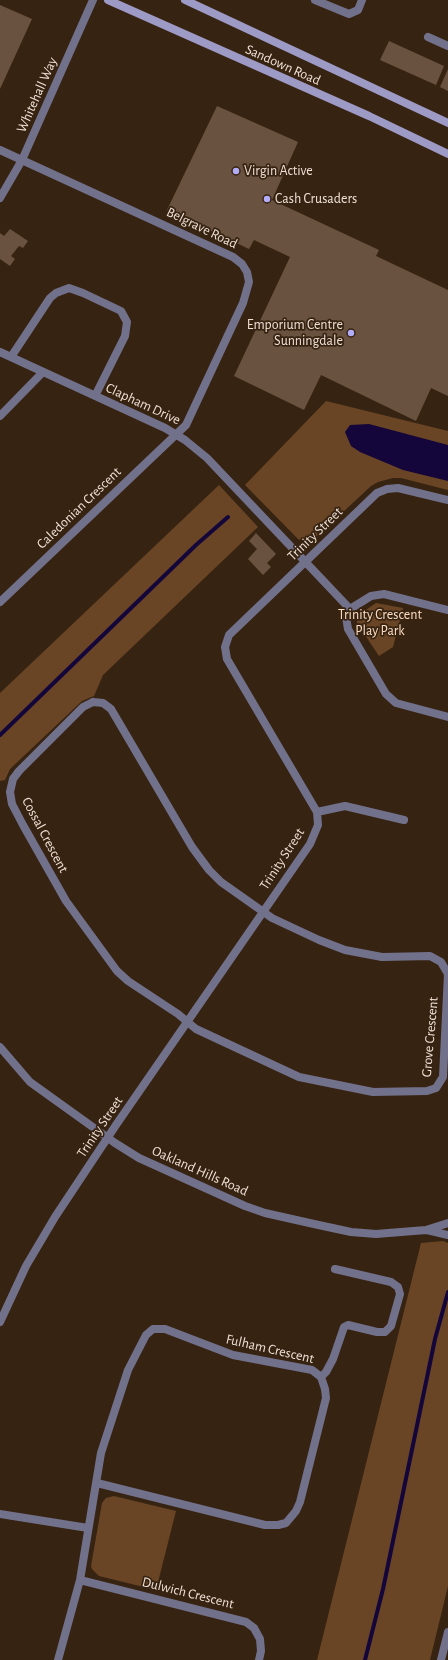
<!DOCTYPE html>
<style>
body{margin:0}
canvas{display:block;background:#372311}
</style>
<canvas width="448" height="1660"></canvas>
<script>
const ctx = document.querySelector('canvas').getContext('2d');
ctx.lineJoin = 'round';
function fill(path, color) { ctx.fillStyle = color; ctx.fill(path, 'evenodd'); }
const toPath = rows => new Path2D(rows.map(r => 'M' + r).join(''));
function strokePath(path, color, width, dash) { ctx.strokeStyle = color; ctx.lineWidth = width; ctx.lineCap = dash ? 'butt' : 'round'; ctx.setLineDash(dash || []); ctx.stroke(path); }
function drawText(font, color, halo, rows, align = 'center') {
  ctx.font = font + ' "Alegreya Sans",sans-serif'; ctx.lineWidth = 3.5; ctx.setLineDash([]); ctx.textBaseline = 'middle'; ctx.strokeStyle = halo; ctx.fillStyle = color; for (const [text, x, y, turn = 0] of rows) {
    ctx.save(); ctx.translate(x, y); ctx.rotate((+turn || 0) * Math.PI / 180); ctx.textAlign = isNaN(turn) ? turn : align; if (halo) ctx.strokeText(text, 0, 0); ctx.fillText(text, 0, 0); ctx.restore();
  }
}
fill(toPath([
 [326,401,448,431,448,490,401,478,393,478,378,482,371,486,313,540,307,542,298,539,245,485],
 [219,485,258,527,103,675,94,696,82,701,10,769,5,780,0,781,0,693],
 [376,603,403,608,393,647,379,656,363,632,357,631,357,616],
 [443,1241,448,1243,448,1586,430,1660,317,1660,421,1243],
 [114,1496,176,1511,156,1590,99,1576,92,1569,91,1566,102,1503,106,1498]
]), '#694525');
fill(toPath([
 [369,424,448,445,448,481,403,470,360,452,351,446,345,432,350,425]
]), '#14063a');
strokePath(toPath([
 [0,735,196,545,228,517],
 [365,1660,383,1589,435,1339,448,1292]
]), '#14063a', 4);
fill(toPath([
 [0,5,32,19,0,89],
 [389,41,444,66,436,85,380,60],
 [448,69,448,91,440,87],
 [217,106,298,142,272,200,379,250,376,256,448,290,448,396,431,388,416,421,321,375,304,410,234,376,290,257,254,240,249,249,167,210],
 [10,229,28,241,23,248,19,246,11,256,15,259,10,266,0,259,0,233,4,236],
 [256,533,276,554,267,563,271,567,263,575,248,559,257,549,249,541]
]), '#69523f');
strokePath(toPath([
 [315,0,349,14,358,10,362,0],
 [428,37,448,46],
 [0,150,233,257,242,264,247,272,249,282,243,303,186,425,0,602],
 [0,198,22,160,93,0],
 [0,352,165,428,185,440,207,458,350,609,371,596,384,594,448,610],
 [11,357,50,298,56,293,69,288,83,293,121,311,127,322,125,336,95,396],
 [0,416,43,372],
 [350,609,346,617,348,629,386,694,396,703,448,717],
 [93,702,103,703,111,709,192,847,209,870,221,882,272,918,319,940,345,950,382,957,430,956,441,962,448,974,443,1077,436,1088,427,1091,373,1092,299,1077,196,1029,178,1014,128,981,117,971,66,901,23,825,12,804,10,792,13,779,19,771,83,707,93,702],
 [317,812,345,806,404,820],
 [0,1047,30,1082,115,1143,139,1158,245,1206,265,1213,314,1224,351,1232,376,1234,426,1230,448,1223],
 [427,1230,448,1235],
 [0,1322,26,1266,55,1217,116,1125,310,844,318,825,317,812,227,659,225,647,229,635,377,493,387,489,398,488,448,500],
 [321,1377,326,1372,333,1359,344,1327,348,1325,377,1332,385,1332,391,1326,400,1294,398,1287,391,1282,335,1269],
 [0,1514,88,1528],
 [80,1580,246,1622,254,1628,260,1639,261,1651,259,1660],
 [58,1660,80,1580,101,1453,128,1370,146,1335,153,1329,165,1329,233,1355,312,1370,321,1377,325,1389,326,1398,300,1502,296,1511,286,1523,278,1525,265,1525,97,1483]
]), '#72718c', 8);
strokePath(toPath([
 [441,1660,448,1632]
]), '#72718c', 8);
strokePath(toPath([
 [108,0,369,116,448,154],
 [185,0,448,123]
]), '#9d9ac6', 8);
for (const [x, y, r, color] of [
 [236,171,4,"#b3adf9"],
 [267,199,4,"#b3adf9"],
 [351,333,4,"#b3adf9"]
]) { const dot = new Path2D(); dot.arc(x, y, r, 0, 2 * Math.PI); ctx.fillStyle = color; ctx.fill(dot); strokePath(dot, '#372311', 1.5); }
drawText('14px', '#efe1d6', '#372311', [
 ["Sandown Road",283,65,24],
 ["Whitehall Way",37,95,-66],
 ["Belgrave Road",202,228,26],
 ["Clapham Drive",143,404,25],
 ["Caledonian Crescent",79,508,-44],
 ["Trinity Street",315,534,-44],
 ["Cossal Crescent",45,835,62],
 ["Trinity Street",282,859,-57],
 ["Grove Crescent",430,1037,-85],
 ["Trinity Street",100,1127,-56],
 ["Oakland Hills Road",200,1171,24],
 ["Fulham Crescent",270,1349,13],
 ["Dulwich Crescent",188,1593,14]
]);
drawText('14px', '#efe1d6', '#372311', [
 ["Virgin Active",244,171],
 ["Cash Crusaders",275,199],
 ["Emporium Centre",343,325,"right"],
 ["Sunningdale",343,341,"right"]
], 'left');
drawText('14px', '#fcddc3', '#372311', [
 ["Trinity Crescent",380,615],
 ["Play Park",380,631]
]);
</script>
